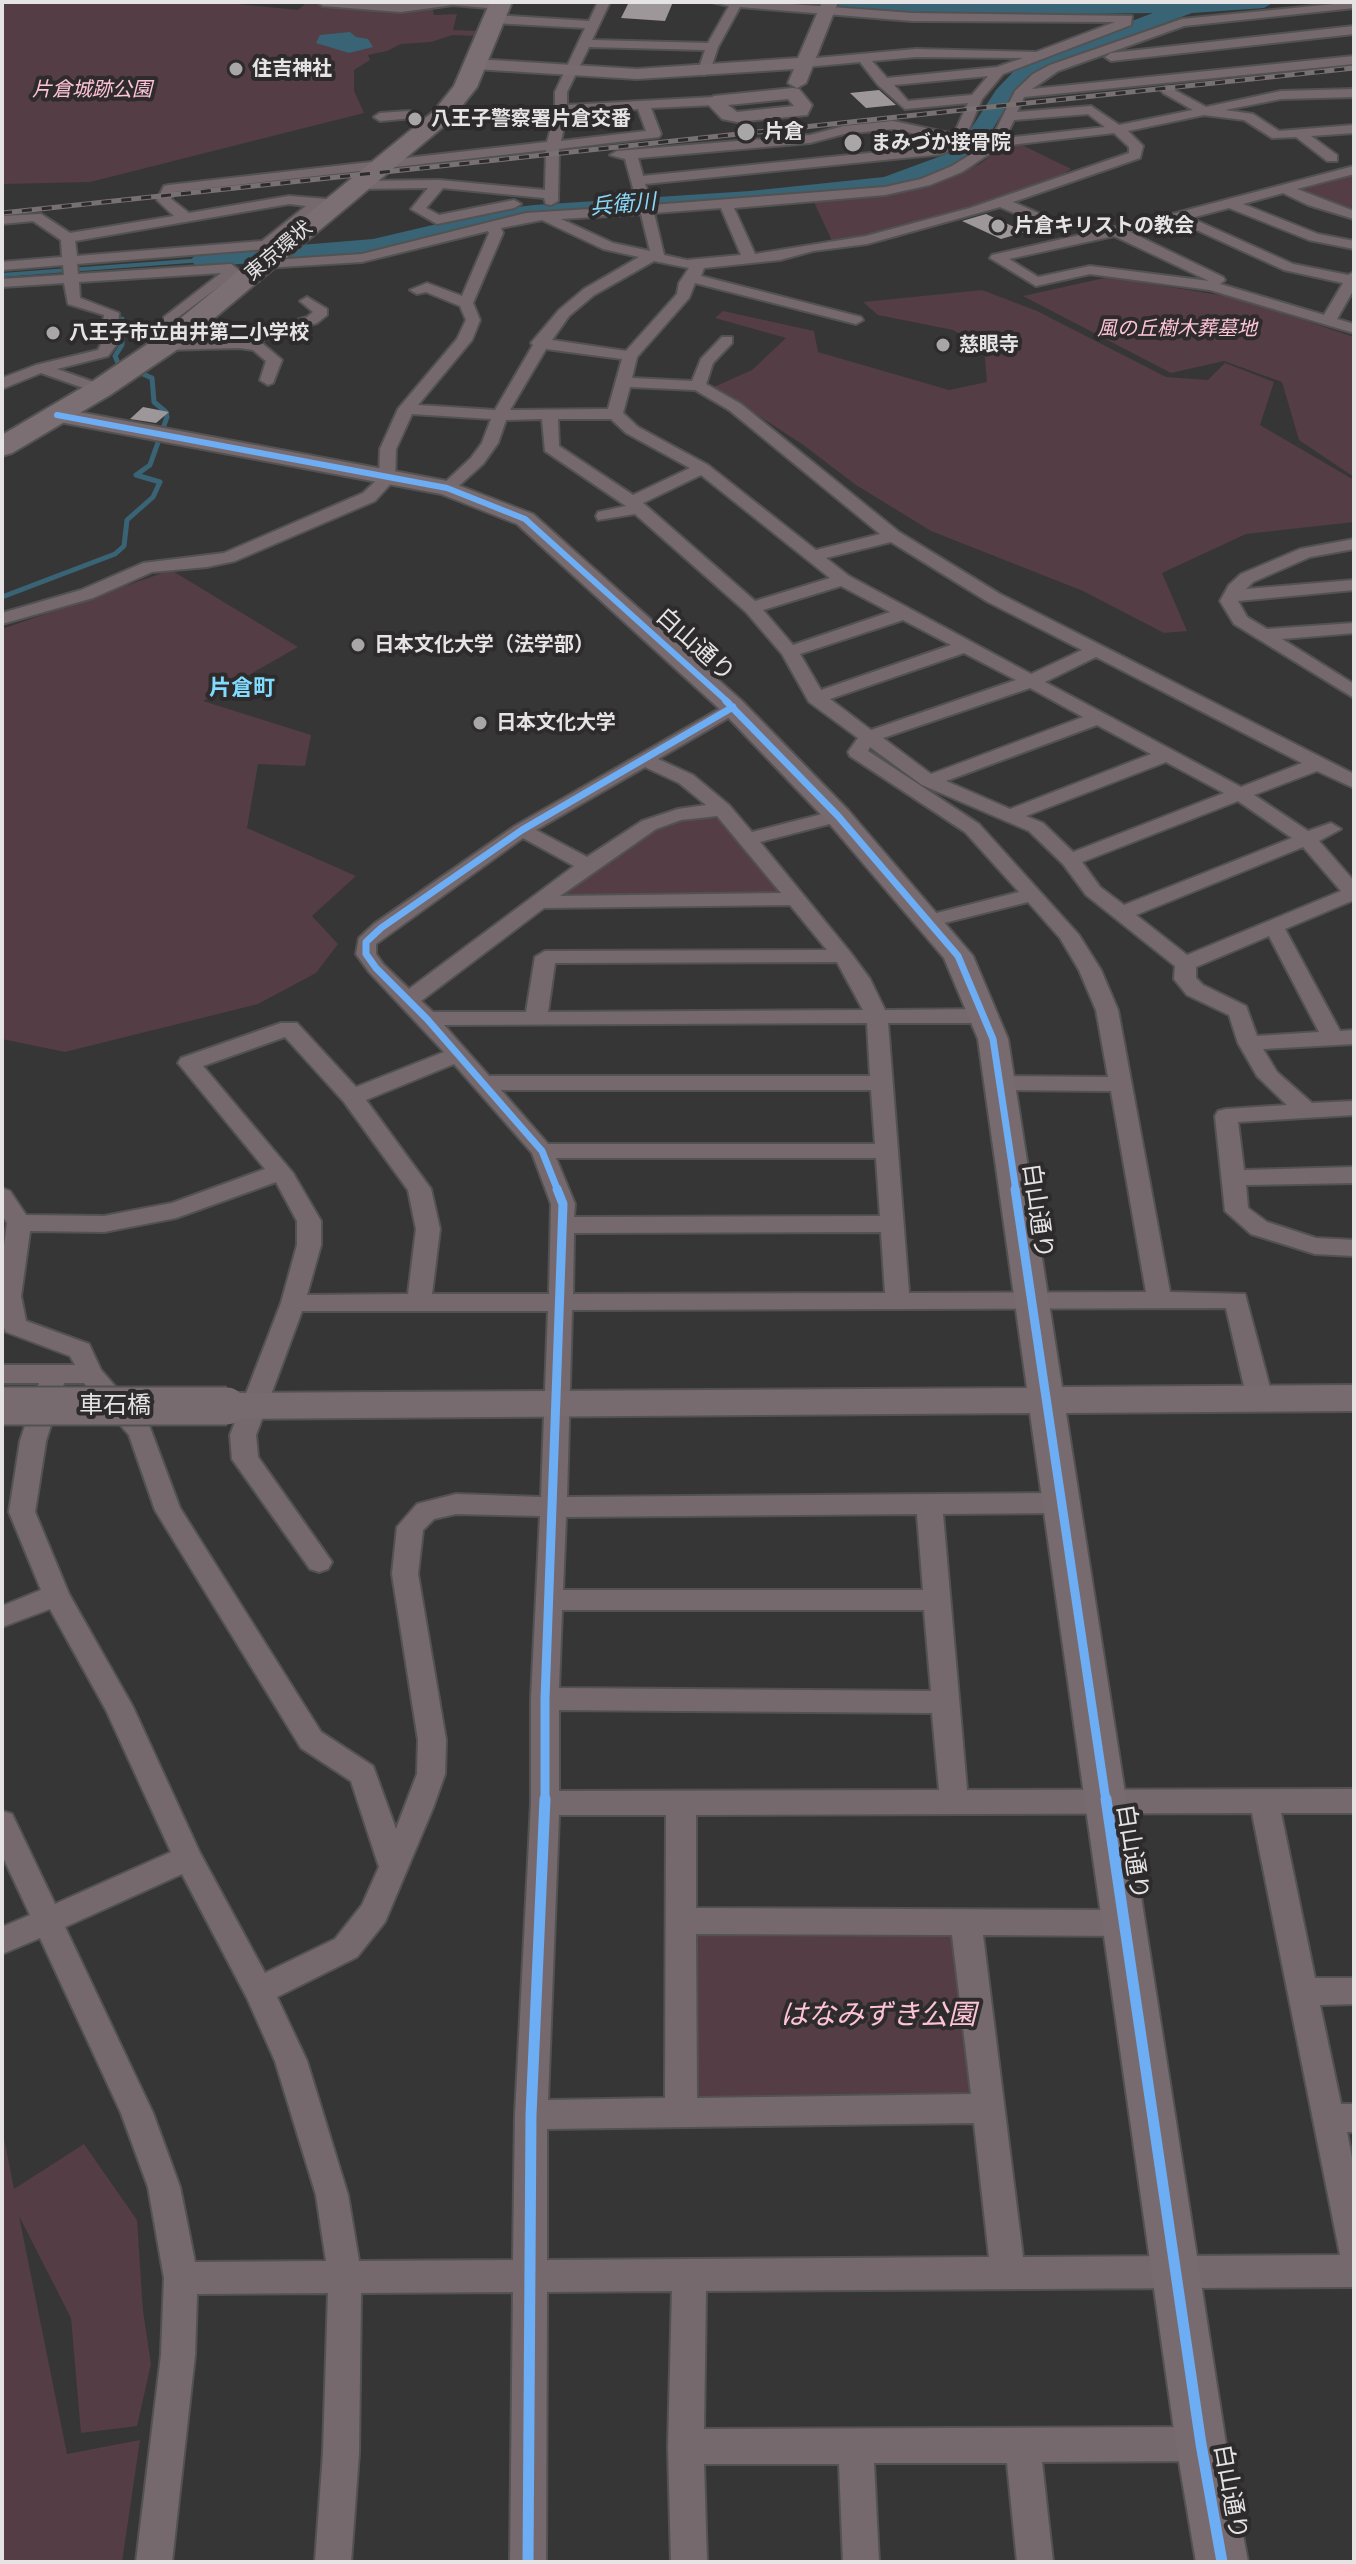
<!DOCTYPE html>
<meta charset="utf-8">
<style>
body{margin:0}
#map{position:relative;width:1356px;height:2564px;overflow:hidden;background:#373636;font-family:"Roboto Serif",serif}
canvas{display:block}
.frame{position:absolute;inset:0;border:4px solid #e5e3e3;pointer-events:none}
</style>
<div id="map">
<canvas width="1356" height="2564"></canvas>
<div class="frame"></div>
</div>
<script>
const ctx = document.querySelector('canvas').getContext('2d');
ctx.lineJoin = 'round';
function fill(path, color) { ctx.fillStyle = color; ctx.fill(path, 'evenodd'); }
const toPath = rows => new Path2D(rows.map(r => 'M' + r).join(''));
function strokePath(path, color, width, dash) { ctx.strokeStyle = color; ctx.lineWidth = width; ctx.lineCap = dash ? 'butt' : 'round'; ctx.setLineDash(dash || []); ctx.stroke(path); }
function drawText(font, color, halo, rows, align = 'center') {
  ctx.font = font + ' "Roboto Serif","Noto Sans JP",serif'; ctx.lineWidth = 8; ctx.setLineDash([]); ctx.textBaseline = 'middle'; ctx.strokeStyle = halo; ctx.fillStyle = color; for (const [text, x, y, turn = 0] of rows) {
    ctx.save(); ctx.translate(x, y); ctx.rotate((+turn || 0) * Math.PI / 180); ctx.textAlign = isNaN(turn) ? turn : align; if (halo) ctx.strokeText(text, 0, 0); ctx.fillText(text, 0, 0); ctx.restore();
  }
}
fill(toPath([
 [2,2,217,2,298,10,306,3,432,6,434,15,457,14,453,30,478,31,476,36,453,35,431,42,401,44,387,51,368,55,370,60,354,70,354,91,364,113,90,182,2,184],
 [1022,145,1071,169,1056,179,977,206,859,240,833,243,814,202,901,191,940,181,980,164,1003,146],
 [1354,172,1354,211,1298,190,1298,187],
 [1109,277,1237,298,1354,337,1354,477,1299,440,1282,382,1224,361,1171,373,1023,296],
 [982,290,1037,311,1166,377,1208,380,1225,363,1274,382,1260,425,1354,480,1354,522,1246,534,1162,573,1187,631,1164,633,1083,591,931,531,856,485,802,444,714,387,752,370,786,338,715,318,723,311,814,331,818,352,949,390,987,382,984,348,953,330,878,315,863,302],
 [171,570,298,647,203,701,311,735,305,766,258,764,247,828,356,876,312,916,338,944,316,973,258,1004,65,1052,2,1039,2,629],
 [706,816,720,819,782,890,777,895,568,897,564,891,658,827],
 [952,1932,974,2099,694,2103,693,1933],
 [2,2128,14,2189,84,2144,137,2220,143,2311,151,2364,137,2426,81,2433,71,2318,19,2216,67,2454,140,2440,122,2562,2,2562]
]), '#543d45');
fill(toPath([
 [350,32,356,37,368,39,373,47,349,53,316,43,320,35]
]), '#396475');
strokePath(toPath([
 [2,275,203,260]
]), '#396475', 4);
strokePath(toPath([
 [2,597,115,554,124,546,127,520,153,497,160,482,136,475,150,465,167,417,166,412,154,402,152,378,118,363,115,356,122,345,122,319]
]), '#396475', 5);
fill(toPath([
 [814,2,1274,2,1264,8,1192,13,1058,62,1027,80,1012,97,980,150,965,163,887,190,750,205,501,223,373,253,203,267,195,265,191,260,195,255,203,253,373,239,501,209,534,205,750,191,884,177,949,153,963,141,996,90,1013,72,1044,54,1153,13,929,16,824,8,814,2]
]), '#396475');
fill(toPath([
 [629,2,673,2,665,21,621,18],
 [879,90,896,105,866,108,850,93],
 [986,214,1025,232,1001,239,962,221],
 [143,407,169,412,156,423,130,419]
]), '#9d9799');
const street = toPath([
 [317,2,401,4,502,2,506,5,500,9,453,5,401,12,323,6,317,2],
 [598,2,610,2,592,40,708,43,729,6,712,2,764,2,912,13,1132,16,1131,25,1003,74,982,99,966,136,992,138,1015,91,1033,74,1050,65,1182,19,1354,2,1354,8,1184,26,1058,71,1032,89,1354,56,1354,64,1024,97,1017,112,1091,106,1119,125,1193,110,1163,93,1161,90,1167,86,1206,107,1281,91,1354,89,1354,97,1281,99,1225,110,1253,114,1279,131,1354,125,1354,133,1311,136,1337,155,1337,161,1327,161,1296,137,1272,138,1244,120,1204,115,1128,131,1143,146,1140,158,1013,202,1059,222,1059,228,1049,228,1000,207,867,244,813,251,780,260,704,268,701,276,861,317,863,320,856,324,695,283,689,298,637,357,632,378,692,381,701,359,722,337,732,337,732,343,713,363,706,384,741,404,899,532,1000,594,1354,774,1354,788,1317,771,1254,795,1308,831,1331,823,1341,829,1319,841,1354,881,1354,900,1285,929,1340,1031,1354,1030,1354,1044,1263,1049,1277,1072,1312,1103,1354,1101,1354,1115,1238,1122,1244,1170,1354,1167,1354,1183,1246,1185,1248,1208,1267,1222,1316,1238,1354,1240,1354,1256,1315,1254,1251,1234,1225,1211,1215,1116,1218,1111,1226,1109,1287,1105,1257,1076,1238,1043,1229,1015,1187,995,1174,979,1175,966,1086,895,1063,864,1029,831,922,785,870,747,868,751,979,824,1079,935,1101,970,1118,1010,1170,1292,1245,1294,1273,1399,1269,1405,1260,1408,1251,1405,1247,1399,1226,1308,572,1310,567,1497,1060,1493,1069,1496,1073,1503,1069,1510,1060,1513,943,1514,967,1790,1354,1789,1354,1813,1281,1813,1315,1978,1354,1978,1354,2004,1320,2005,1341,2104,1354,2104,1354,2132,1347,2132,1354,2168,1354,2287,706,2291,704,2429,1201,2427,1213,2432,1219,2444,1213,2456,1201,2461,1042,2462,1053,2562,1017,2562,1007,2463,874,2463,879,2562,843,2562,839,2464,704,2464,707,2562,671,2562,668,2447,672,2291,547,2292,546,2562,510,2562,513,2292,361,2293,359,2453,351,2562,315,2562,323,2453,328,2293,197,2294,195,2355,172,2562,136,2562,161,2355,164,2278,148,2187,121,2113,40,1938,2,1954,2,1927,30,1915,2,1855,2,1811,12,1814,55,1904,171,1852,106,1710,50,1609,2,1627,2,1606,41,1590,9,1512,20,1441,39,1383,2,1383,2,1365,75,1365,70,1356,6,1332,3,1326,2,1260,7,1223,2,1215,2,1188,10,1191,26,1215,104,1216,172,1203,265,1169,178,1063,181,1058,281,1023,297,1023,356,1087,444,1052,369,972,356,954,359,938,374,924,515,826,733,701,740,703,742,707,740,711,658,759,693,775,729,805,752,832,838,810,845,812,848,816,845,820,760,842,850,952,870,979,885,1010,985,1009,996,1016,985,1023,888,1023,909,1293,1146,1292,1111,1091,999,1090,991,1088,988,1083,991,1078,999,1076,1108,1077,1096,1010,1079,970,1060,938,1028,902,928,927,921,925,918,921,921,917,1019,892,965,832,850,756,848,752,858,738,809,702,782,654,746,612,635,514,598,520,596,516,598,512,626,506,545,451,542,419,506,420,498,443,483,464,453,491,447,493,439,488,471,458,482,443,491,419,412,414,396,449,395,479,375,501,235,561,207,567,152,572,93,598,2,624,2,613,81,590,143,563,224,553,363,493,379,478,380,449,398,409,457,339,466,320,460,306,426,292,417,294,410,290,427,283,462,296,489,233,488,231,362,262,263,268,258,267,258,261,362,254,526,213,638,206,625,159,610,155,617,151,810,135,844,126,893,121,954,134,968,103,905,109,878,85,860,62,805,67,799,63,805,59,916,49,1036,52,1115,22,912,21,740,7,718,47,710,71,704,75,698,71,705,50,589,47,567,92,567,105,714,97,720,101,714,105,651,108,661,134,659,137,559,149,558,201,551,205,546,204,544,198,443,188,426,208,439,215,514,200,521,204,514,208,437,224,411,209,428,188,359,189,352,185,359,181,439,180,545,190,546,150,174,192,171,199,189,213,289,196,326,199,333,203,322,207,266,249,77,264,78,274,231,264,240,271,169,324,164,323,164,317,221,273,79,282,80,298,119,313,117,344,108,356,57,369,105,386,105,392,95,392,41,373,2,389,2,378,36,365,98,350,101,344,104,315,68,304,64,283,2,287,2,279,64,275,63,265,2,270,2,262,62,257,61,240,33,221,2,224,2,216,41,214,70,233,174,216,157,200,164,186,169,185,547,142,555,114,555,92,585,28,494,23,488,19,494,15,589,21,598,2],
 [916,57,1023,58,997,67,887,78,872,61,916,57],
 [988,76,972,95,908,101,894,85,988,76],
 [638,109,646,131,561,141,567,113,638,109],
 [1088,114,1105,127,1005,138,1014,120,1088,114],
 [893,129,947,141,939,146,643,176,638,158,810,143,844,134,893,129],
 [1114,133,1129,147,1129,153,970,208,866,236,755,254,734,208,885,195,930,185,962,172,1001,146,1114,133],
 [961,143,986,145,952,166,921,179,885,187,652,205,645,184,943,154,961,143],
 [289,204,306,206,262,241,77,256,75,241,289,204],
 [721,208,741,255,687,260,664,255,654,213,721,208],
 [641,214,650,251,613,243,561,219,641,214],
 [542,220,603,249,639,257,584,289,559,310,531,343,533,345,495,410,418,405,472,340,480,320,473,303,503,233,501,228,542,220],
 [654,261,689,268,679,283,677,294,626,351,552,340,569,316,594,295,654,261],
 [546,349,622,359,608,409,510,410,546,349],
 [630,387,695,390,729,410,880,534,816,550,708,465,638,427,623,413,630,387],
 [558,419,611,419,626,433,690,468,633,495,559,446,558,419],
 [701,475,830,578,755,601,643,503,701,475],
 [891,542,988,602,1082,650,1031,674,849,576,826,558,891,542],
 [841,586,890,612,793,645,763,610,841,586],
 [903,620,951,645,821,690,800,654,903,620],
 [964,653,1016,680,871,730,830,699,964,653],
 [1096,657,1302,763,1241,787,1045,682,1096,657],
 [1030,688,1083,717,931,774,883,738,1030,688],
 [1097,725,1151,754,1010,809,946,781,1097,725],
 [1166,762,1224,793,1073,852,1043,823,1026,816,1166,762],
 [645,767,679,783,706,805,678,809,642,821,587,857,536,830,645,767],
 [1238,801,1292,838,1124,905,1100,887,1082,862,1238,801],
 [717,816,781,893,560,896,656,829,681,820,717,816],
 [523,838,574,866,409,989,383,964,376,954,376,944,523,838],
 [1303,847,1341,891,1187,955,1136,915,1303,847],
 [790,905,827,950,545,951,535,957,526,1012,433,1012,421,1001,544,908,790,905],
 [1269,936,1319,1032,1257,1036,1246,1006,1203,985,1196,978,1196,967,1269,936],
 [837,962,863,1010,548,1012,555,963,837,962],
 [867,1023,870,1076,489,1076,444,1025,867,1023],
 [285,1037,344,1102,408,1190,416,1229,408,1294,307,1295,321,1245,321,1221,293,1173,203,1066,285,1037],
 [454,1064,532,1153,551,1204,549,1294,432,1294,440,1229,431,1189,366,1100,454,1064],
 [501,1090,871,1090,875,1144,548,1144,501,1090],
 [556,1158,876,1158,880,1216,574,1217,575,1204,556,1158],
 [276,1182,297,1221,297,1245,281,1303,230,1435,232,1459,310,1569,319,1572,328,1569,332,1562,258,1457,256,1435,302,1311,548,1311,541,1497,456,1494,417,1504,397,1527,392,1574,418,1740,417,1774,396,1829,373,1766,321,1732,180,1508,149,1425,101,1370,89,1344,26,1321,21,1296,30,1231,104,1232,176,1218,276,1182],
 [881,1232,885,1293,573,1294,574,1233,881,1232],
 [64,1383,84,1383,129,1435,155,1510,301,1748,351,1781,379,1867,362,1905,335,1939,265,1973,200,1853,133,1707,69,1594,35,1512,46,1441,64,1383],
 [456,1514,540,1516,531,1699,531,1803,515,2115,513,2260,359,2261,348,2195,307,2061,277,1997,357,1957,385,1922,433,1808,445,1774,446,1740,418,1574,423,1530,434,1519,456,1514],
 [917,1514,923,1590,563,1590,566,1517,917,1514],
 [562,1610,924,1610,931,1691,559,1688,562,1610],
 [559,1710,932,1713,939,1790,559,1791,559,1710],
 [1252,1813,1340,2255,1023,2257,983,1935,1123,1936,1134,1932,1138,1923,1134,1914,1123,1910,696,1908,696,1815,1252,1813],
 [559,1815,666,1815,665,2098,548,2100,559,1815],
 [182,1874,247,1998,275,2061,316,2195,326,2261,195,2262,180,2187,153,2113,65,1927,182,1874],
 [696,1934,952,1935,971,2094,697,2098,696,1934],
 [974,2123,989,2257,547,2260,547,2129,974,2123],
 [1354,26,1354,34,1111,61,1105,57,1111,53,1354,26],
 [408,111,413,112,413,118,380,121,374,117,380,113,408,111],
 [1354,166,1354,174,1297,189,1354,211,1354,219,1308,205,1283,193,1243,204,1318,234,1354,241,1354,249,1309,240,1229,208,1191,218,1293,264,1348,275,1354,272,1354,289,1337,319,1354,324,1354,333,1210,290,1090,274,1036,286,990,258,992,255,1176,213,1354,166],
 [1177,221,1284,270,1343,283,1324,315,1220,284,1225,280,1223,277,1130,232,1177,221],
 [1114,236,1209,281,1090,266,1038,277,1009,259,1114,236],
 [307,297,327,309,327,315,317,323,257,342,263,344,282,360,273,383,268,385,260,380,266,361,253,350,239,348,165,350,157,345,165,340,238,339,307,317,313,312,300,301,307,297],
 [1354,539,1354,549,1310,557,1253,582,1246,589,1354,580,1354,590,1238,601,1247,617,1267,629,1354,623,1354,633,1282,639,1354,684,1354,698,1234,624,1220,601,1229,585,1241,574,1300,549,1354,539]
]);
const secondary = toPath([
 [822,2,838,2,806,83,797,88,788,83,794,69,637,79,475,69,466,64,475,59,637,69,798,58,822,2],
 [793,88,799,89,812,105,807,115,737,122,722,119,705,101,714,96,793,88],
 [788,99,794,106,737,112,728,105,788,99],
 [57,408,447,481,533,514,742,701,848,810,973,956,1008,1039,1062,1387,1354,1385,1354,1411,1066,1413,1226,2444,1248,2562,1196,2562,1176,2444,1030,1413,227,1419,214,1415,209,1406,214,1397,227,1393,1027,1388,978,1039,944,958,828,822,724,713,517,524,441,494,49,420,46,415,57,408]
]);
const highway = toPath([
 [490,2,512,2,477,87,450,121,175,351,110,395,12,453,2,456,2,435,90,383,155,339,434,111,454,86,490,2]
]);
strokePath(street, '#535252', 4);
strokePath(secondary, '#535252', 4);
strokePath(highway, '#535252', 4);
fill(street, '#75696d');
fill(secondary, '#786b6f');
fill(highway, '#7b6f73');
const rail = toPath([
 [2,213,1354,68]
]);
strokePath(rail, '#787172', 5);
strokePath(rail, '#2e2b2c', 3, [10]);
const secondaryBridge = toPath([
 [2,1406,227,1406]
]);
strokePath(secondaryBridge, '#535252', 41, []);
strokePath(secondaryBridge, '#786b6f', 37);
strokePath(toPath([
 [57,415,447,488,525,519,729,703]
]), '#6dadf4', 6);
strokePath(toPath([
 [726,701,838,816,958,956,993,1039,1016,1191],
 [558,1191,542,1151,427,1019,376,968,366,954,366,942,381,928,522,830,733,707]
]), '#6dadf4', 7);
strokePath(toPath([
 [1015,1189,1106,1801],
 [545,1801,545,1699,563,1204,557,1189]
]), '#6dadf4', 9);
strokePath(toPath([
 [1106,1799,1201,2444,1222,2562],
 [528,2562,531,2115,545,1799]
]), '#6dadf4', 11);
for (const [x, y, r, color] of [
 [236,69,8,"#a8a6a6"],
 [415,119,8,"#a8a6a6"],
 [746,132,10,"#a8a6a6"],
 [853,143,10,"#a8a6a6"],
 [998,226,8,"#a8a6a6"],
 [53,333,8,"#a8a6a6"],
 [943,345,8,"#a8a6a6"],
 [358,645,8,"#a8a6a6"],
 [480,723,8,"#a8a6a6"]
]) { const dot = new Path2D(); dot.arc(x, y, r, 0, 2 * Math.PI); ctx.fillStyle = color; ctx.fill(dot); strokePath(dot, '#2e2b2c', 3); }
drawText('bold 20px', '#e5e3e3', '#2e2b2c', [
 ["住吉神社",252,69],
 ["八王子警察署片倉交番",431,119],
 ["片倉",764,132],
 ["まみづか接骨院",871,143],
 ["片倉キリストの教会",1014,226],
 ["八王子市立由井第二小学校",69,333],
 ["慈眼寺",959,345],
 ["日本文化大学（法学部）",374,645],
 ["日本文化大学",496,723]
], 'left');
drawText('italic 20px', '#fec3d6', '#2e2b2c', [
 ["片倉城跡公園",92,90],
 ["風の丘樹木葬墓地",1177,329]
]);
drawText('20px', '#e5e3e3', '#2e2b2c', [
 ["東京環状",279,251,-40]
]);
drawText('italic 22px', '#89d9f8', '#2e2b2c', [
 ["兵衛川",623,205,-5]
]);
drawText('bold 22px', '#80dbfe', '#2e2b2c', [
 ["片倉町",242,689]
]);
drawText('24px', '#e5e3e3', '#2e2b2c', [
 ["白山通り",695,645,42],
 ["白山通り",1037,1211,82],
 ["車石橋",115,1406],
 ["白山通り",1132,1852,81],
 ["白山通り",1230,2492,80]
]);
drawText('italic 28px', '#fec3d6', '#2e2b2c', [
 ["はなみずき公園",878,2016]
]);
</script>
